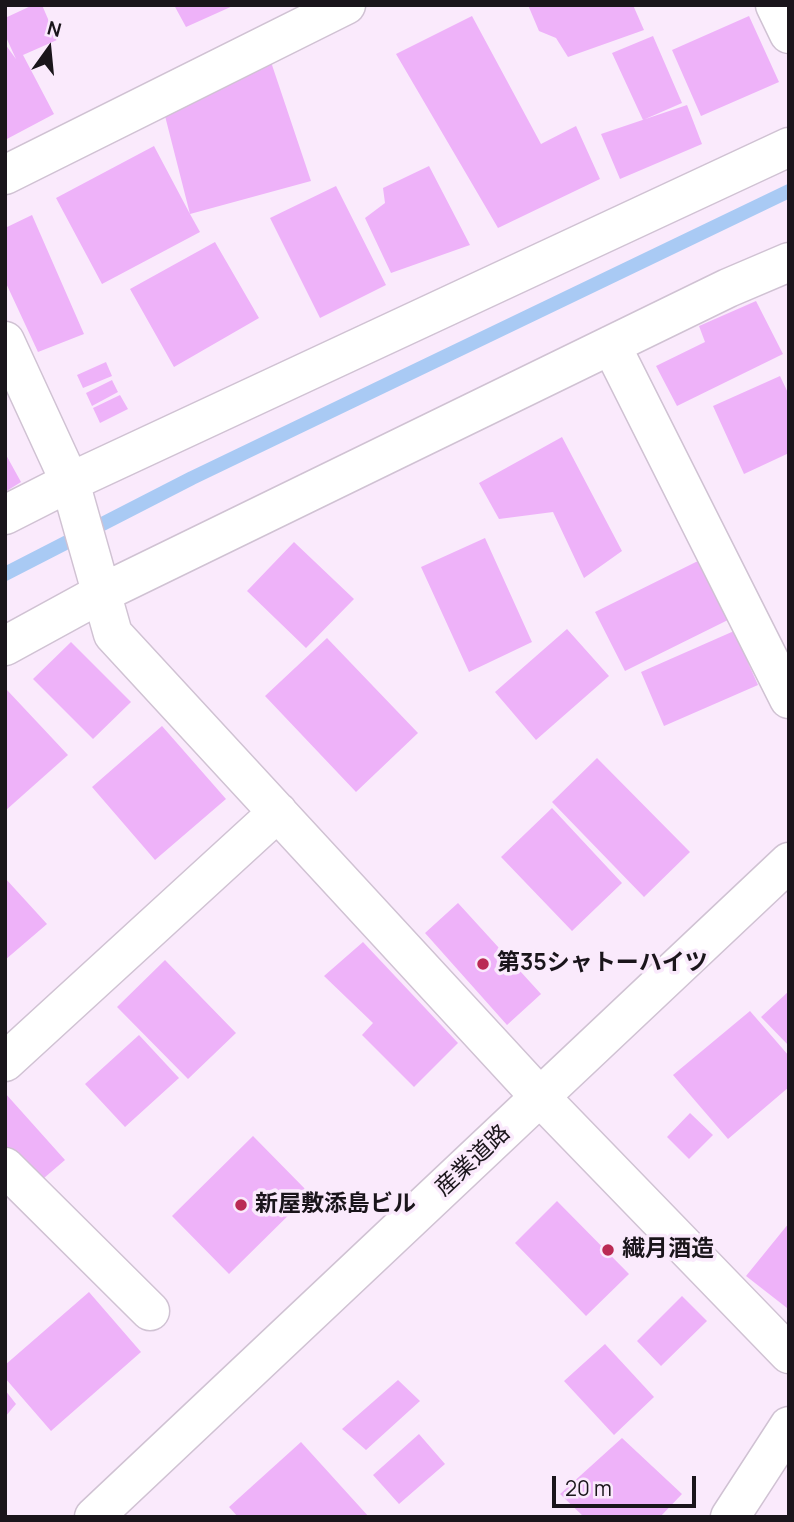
<!DOCTYPE html>
<meta charset="utf-8">
<style>
body{margin:0}
#map{position:relative;width:794px;height:1522px;overflow:hidden;background:#faeafc;font-family:Manrope,sans-serif}
canvas{display:block}
.frame{position:absolute;inset:0;border:7px solid #1a151b;pointer-events:none}
.north{position:absolute;left:14px;top:14px;width:70px;height:70px;-webkit-text-stroke:5px #faeafc;paint-order:stroke;rotate:15deg;font-size:19px;font-weight:700;line-height:28px;text-align:center;color:#1a151b}
.north::after{content:'';display:block;margin:auto;width:24px;height:32px;background:#1a151b;clip-path:polygon(50% 0,100% 100%,50% 72%,0 100%)}
.scale{position:absolute;left:552px;top:1476px;width:144px;height:32px;box-sizing:border-box;border:4px solid #1a151b;border-top:0;padding-left:9px;font-size:21px;line-height:24px;white-space:nowrap;color:#1a151b;-webkit-text-stroke:5px #faeafc;paint-order:stroke}
</style>
<div id="map">
<canvas width="794" height="1522"></canvas>
<div class="frame"></div>
<div class="north">N</div>
<div class="scale">20 m</div>
</div>
<script>
const ctx = document.querySelector('canvas').getContext('2d');
ctx.lineJoin = 'round';
const toPath = rows => new Path2D(rows.map(r => 'M' + r).join(''));
function strokePath(path, color, width, dash) { ctx.strokeStyle = color; ctx.lineWidth = width; ctx.lineCap = dash ? 'butt' : 'round'; ctx.setLineDash(dash || []); ctx.stroke(path); }
function fill(path, color) { ctx.fillStyle = color; ctx.fill(path, 'evenodd'); }
function drawText(font, color, halo, rows, align = 'center') {
  ctx.font = font + ' Manrope,"Noto Sans JP",sans-serif'; ctx.lineWidth = 7; ctx.setLineDash([]); ctx.textBaseline = 'middle'; ctx.strokeStyle = halo; ctx.fillStyle = color; for (const [text, x, y, turn = 0] of rows) {
    ctx.save(); ctx.translate(x, y); ctx.rotate((+turn || 0) * Math.PI / 180); ctx.textAlign = isNaN(turn) ? turn : align; if (halo) ctx.strokeText(text, 0, 0); ctx.fillText(text, 0, 0); ctx.restore();
  }
}
strokePath(toPath([
 [5,574,192,478,789,191]
]), '#a9caf4', 14);
fill(toPath([
 [33,5,42,5,57,40,23,55,54,114,5,140,5,44,16,59,5,35,5,18],
 [174,5,235,5,186,27],
 [528,5,633,5,644,30,568,57,556,38,539,31],
 [472,16,541,144,576,126,600,179,498,228,396,54],
 [749,16,779,82,701,116,672,50],
 [653,36,682,103,643,120,612,53],
 [271,62,311,181,190,214,200,232,102,284,56,198,154,146,190,214,164,112],
 [687,105,702,144,620,179,601,134],
 [429,166,470,245,391,273,365,218,385,203,383,188],
 [336,186,386,285,320,318,270,218],
 [32,215,84,334,38,352,5,281,5,228],
 [215,242,259,318,174,367,130,289],
 [756,301,783,354,677,406,656,366,705,342,699,326],
 [106,362,112,376,83,388,77,375],
 [780,376,789,395,789,453,744,474,713,406],
 [112,380,118,392,92,406,86,393],
 [120,395,128,409,100,423,93,408],
 [562,437,622,551,584,578,553,512,499,519,479,483],
 [5,453,21,482,5,492],
 [485,538,532,642,469,672,421,567],
 [294,542,354,599,306,648,247,591],
 [706,557,736,616,625,671,595,612],
 [567,629,609,676,536,740,495,692],
 [734,631,758,685,664,726,641,672],
 [327,638,418,733,356,792,265,696],
 [71,642,131,702,93,739,33,679],
 [7,690,68,755,5,811,5,692],
 [162,726,226,799,155,860,92,787],
 [597,758,690,852,644,897,552,802],
 [552,808,622,883,572,931,501,857],
 [5,878,47,924,5,960],
 [458,903,541,994,507,1025,425,933],
 [363,942,458,1043,414,1087,362,1035,373,1023,324,976],
 [165,960,236,1033,188,1079,117,1007],
 [789,991,789,1046,761,1017],
 [750,1011,789,1056,789,1087,728,1139,673,1075],
 [139,1035,179,1078,125,1127,85,1084],
 [5,1093,65,1160,37,1184,5,1148],
 [690,1113,713,1135,689,1159,667,1137],
 [253,1136,310,1194,229,1274,172,1216],
 [557,1201,629,1274,586,1316,515,1243],
 [789,1223,789,1306,787,1308,746,1276],
 [89,1292,141,1352,51,1431,5,1378,5,1365],
 [682,1296,707,1321,661,1366,637,1341],
 [605,1344,654,1397,614,1435,564,1381],
 [398,1380,420,1401,366,1450,342,1429],
 [5,1390,16,1404,5,1417],
 [419,1434,445,1464,399,1504,373,1475],
 [622,1438,682,1494,660,1517,584,1517,560,1494],
 [301,1442,369,1517,238,1517,229,1507]
]), '#eeb2f9');
const minor = toPath([
 [775,5,789,34],
 [5,175,346,5],
 [5,341,70,482,113,634,541,1098,789,1354],
 [611,345,789,699],
 [5,515,70,482,789,147],
 [5,646,100,594,728,288,789,262],
 [5,1062,278,812],
 [5,1167,150,1311],
 [94,1517,789,862],
 [730,1517,789,1426]
]);
strokePath(minor, '#d0c2d3', 41);
strokePath(minor, '#fff', 38);
for (const [x, y, r, color] of [
 [483,964,7,"#ba2a54"],
 [241,1205,7,"#ba2a54"],
 [608,1250,7,"#ba2a54"]
]) { const dot = new Path2D(); dot.arc(x, y, r, 0, 2 * Math.PI); ctx.fillStyle = color; ctx.fill(dot); strokePath(dot, '#faeafc', 2.5); }
drawText('bold 23px', '#1a151b', '#faeafc', [
 ["第35シャトーハイツ",497,964],
 ["新屋敷添島ビル",255,1205],
 ["繊月酒造",622,1250]
], 'left');
drawText('23px', '#1a151b', '#faeafc', [
 ["産業道路",473,1161,-43]
]);
</script>
